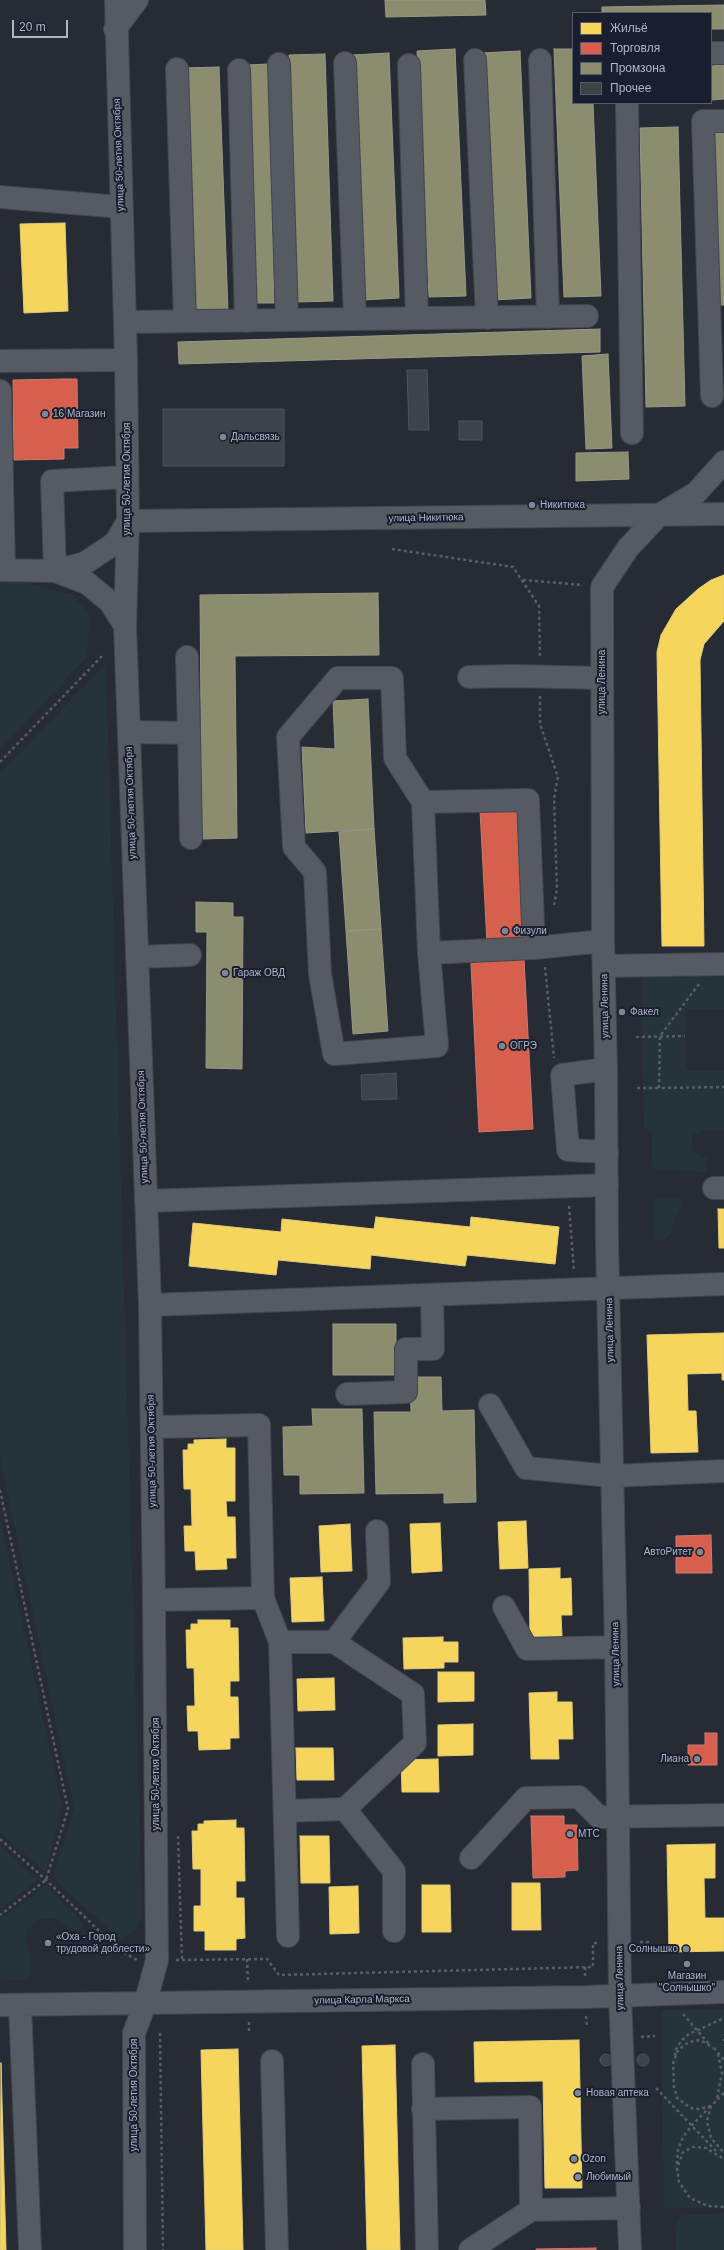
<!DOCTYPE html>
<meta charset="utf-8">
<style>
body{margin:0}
#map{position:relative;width:724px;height:2250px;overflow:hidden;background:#272b34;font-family:Helvetica,sans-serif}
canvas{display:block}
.legend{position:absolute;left:572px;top:12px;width:140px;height:92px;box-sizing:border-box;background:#1a1f2f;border:1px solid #565b6b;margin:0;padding:5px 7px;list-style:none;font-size:12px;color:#afb5c6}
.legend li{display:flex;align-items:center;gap:8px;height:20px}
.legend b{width:20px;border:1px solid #565b6b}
.scale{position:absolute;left:12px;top:20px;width:56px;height:18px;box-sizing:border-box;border:2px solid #afb5c6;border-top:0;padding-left:5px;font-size:12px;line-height:14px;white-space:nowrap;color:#afb5c6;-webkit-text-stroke:3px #1a1f2f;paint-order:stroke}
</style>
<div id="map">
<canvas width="724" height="2250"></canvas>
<ul class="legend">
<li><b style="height:11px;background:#f6d55c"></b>Жильё</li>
<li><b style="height:11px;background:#d6604d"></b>Торговля</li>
<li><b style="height:11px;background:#8c8c6e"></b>Промзона</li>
<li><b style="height:11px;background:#3e424a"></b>Прочее</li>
</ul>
<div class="scale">20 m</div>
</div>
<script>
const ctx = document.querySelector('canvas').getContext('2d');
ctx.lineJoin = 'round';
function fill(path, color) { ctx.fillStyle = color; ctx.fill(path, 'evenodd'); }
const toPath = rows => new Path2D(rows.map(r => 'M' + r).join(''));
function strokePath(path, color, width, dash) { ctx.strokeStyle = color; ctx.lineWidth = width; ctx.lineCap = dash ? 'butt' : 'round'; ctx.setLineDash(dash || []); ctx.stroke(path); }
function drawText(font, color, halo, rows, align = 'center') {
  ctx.font = font + ' Helvetica,sans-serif'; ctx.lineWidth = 4; ctx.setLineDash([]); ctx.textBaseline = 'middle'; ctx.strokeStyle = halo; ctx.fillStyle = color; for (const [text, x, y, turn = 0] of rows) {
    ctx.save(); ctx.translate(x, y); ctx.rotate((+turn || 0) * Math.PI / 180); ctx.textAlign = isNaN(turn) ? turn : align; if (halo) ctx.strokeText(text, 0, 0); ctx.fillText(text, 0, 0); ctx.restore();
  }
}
fill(toPath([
 [0,581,23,582,72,594,90,616,87,657,0,749],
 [106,663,142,1915,138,1927,122,1941,53,1878,74,1809,0,1458,0,773],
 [724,970,724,1010,686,1010,685,1036,686,1070,724,1070,724,1131,703,1131,694,1134,692,1138,693,1152,707,1158,706,1172,655,1170,652,1165,652,1130,644,1129,641,972],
 [679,1197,682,1199,681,1203,670,1235,660,1241,654,1238,654,1198],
 [0,1518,62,1807,46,1870,44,1871,0,1833],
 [0,1846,38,1880,0,1910],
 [46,1885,75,1914,84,1926,81,1930,76,1930,55,1918,41,1919,28,1929,26,1937,31,1963,30,1974,25,1980,0,1981,0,1920],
 [724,2009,724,2207,664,2208,661,2010],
 [724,2213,724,2250,676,2250,676,2229,678,2220,683,2215]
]), '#24343a');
const homes = toPath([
 [65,223,68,311,24,313,20,224,65,223],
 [724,575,724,621,704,644,700,660,704,946,662,946,657,652,661,635,676,609,698,589,711,580,724,575],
 [718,1209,724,1209,724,1248,719,1248,718,1209],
 [376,1217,470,1227,471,1217,559,1227,555,1264,467,1255,465,1266,371,1255,370,1269,278,1260,276,1275,189,1266,193,1223,281,1232,282,1219,374,1229,376,1217],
 [724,1333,724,1380,722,1380,722,1373,687,1374,688,1411,696,1411,698,1452,651,1453,647,1335,724,1333],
 [226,1439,226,1448,235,1448,235,1501,226,1501,227,1517,235,1517,236,1558,226,1558,227,1569,196,1570,195,1551,185,1551,184,1526,192,1526,191,1489,184,1489,183,1450,188,1450,188,1444,194,1444,194,1440,226,1439],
 [526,1521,528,1568,500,1569,498,1522,526,1521],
 [440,1523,442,1571,412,1573,410,1524,440,1523],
 [350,1524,352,1571,321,1572,319,1526,350,1524],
 [560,1568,560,1579,571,1578,572,1615,561,1615,562,1636,530,1637,529,1569,560,1568],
 [322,1577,324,1621,292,1622,290,1578,322,1577],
 [198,1620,230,1620,230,1628,238,1628,239,1681,230,1681,230,1697,238,1697,239,1738,230,1738,230,1749,199,1750,198,1731,188,1731,187,1706,195,1706,194,1668,187,1668,186,1630,191,1630,191,1624,198,1624,198,1620],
 [443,1637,443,1642,458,1642,458,1662,444,1662,444,1668,404,1669,403,1638,443,1637],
 [438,1672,474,1672,474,1701,438,1702,438,1672],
 [334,1678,335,1710,298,1711,297,1679,334,1678],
 [557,1692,557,1702,572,1702,573,1739,558,1739,559,1759,531,1759,529,1693,557,1692],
 [473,1724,473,1755,438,1756,438,1725,473,1724],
 [296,1748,333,1748,334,1780,297,1780,296,1748],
 [438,1759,439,1792,402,1792,401,1760,438,1759],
 [236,1820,236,1828,244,1828,245,1881,236,1881,236,1898,244,1898,245,1938,236,1939,236,1950,205,1950,205,1931,194,1931,194,1906,201,1906,201,1869,193,1869,192,1831,198,1831,198,1824,204,1824,204,1821,236,1820],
 [300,1836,329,1836,330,1883,301,1883,300,1836],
 [715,1844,715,1878,704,1878,705,1918,724,1918,724,1951,669,1952,667,1845,715,1844],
 [512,1883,540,1883,541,1930,512,1930,512,1883],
 [422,1885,450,1885,451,1932,422,1932,422,1885],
 [358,1886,359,1933,330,1934,329,1887,358,1886],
 [579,2040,582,2188,545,2188,543,2081,475,2082,474,2042,579,2040],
 [395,2045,400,2250,367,2250,362,2046,395,2045],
 [238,2049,243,2250,206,2250,201,2050,238,2049],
 [1,2063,6,2250,0,2250,1,2063]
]);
fill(homes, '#f6d55c');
strokePath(homes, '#e1cb7c', 1);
const shops = toPath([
 [63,379,77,379,78,448,64,448,64,459,14,460,13,380,63,379],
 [516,808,533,1129,479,1132,471,963,488,962,480,810,516,808],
 [711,1535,712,1573,676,1573,676,1536,711,1535],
 [705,1733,717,1733,717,1765,688,1765,688,1745,705,1745,705,1733],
 [531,1816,564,1816,564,1825,577,1825,578,1870,565,1871,565,1877,533,1878,531,1816],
 [596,2248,596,2250,536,2250,536,2249,596,2248]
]);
fill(shops, '#d6604d');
strokePath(shops, '#ca7a71', 1);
const industry = toPath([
 [385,0,485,0,486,15,386,17,385,0],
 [724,5,724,29,711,29,711,13,602,13,602,7,724,5],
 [455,49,466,296,429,297,417,51,455,49],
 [554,49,573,49,573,103,593,103,601,296,564,297,554,49],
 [520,51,531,298,493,300,482,53,520,51],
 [389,53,399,298,363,300,352,55,389,53],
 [325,54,333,301,297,302,289,55,325,54],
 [268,64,274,303,253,303,248,65,268,64],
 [724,65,724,99,711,100,711,66,724,65],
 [219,67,228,311,191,313,182,68,219,67],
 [724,126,724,305,716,305,709,127,724,126],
 [678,127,685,406,646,407,640,128,678,127],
 [600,329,600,352,179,364,178,342,600,329],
 [608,354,612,448,586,449,582,356,608,354],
 [628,452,629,479,576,481,576,453,628,452],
 [378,593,379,655,235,656,237,838,202,839,200,595,378,593],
 [368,699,374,829,306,833,302,747,335,749,333,701,368,699],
 [374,829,381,929,346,931,339,832,374,829],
 [196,902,233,903,233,917,243,917,242,1069,206,1068,207,932,196,932,196,902],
 [381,929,388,1031,353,1034,346,931,381,929],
 [333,1324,396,1324,396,1375,333,1375,333,1324],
 [410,1377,441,1377,442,1411,474,1410,476,1502,444,1503,444,1493,376,1494,374,1412,411,1412,410,1377],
 [312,1409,362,1409,364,1493,300,1494,300,1475,284,1475,283,1427,313,1426,312,1409]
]);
fill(industry, '#8c8c6e');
strokePath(industry, '#969888', 1);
const building = toPath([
 [407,370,427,370,429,430,409,430,407,370],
 [163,409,284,409,284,466,163,466,163,409],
 [459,421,482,421,482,440,459,440,459,421],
 [396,1073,397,1099,362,1100,361,1075,396,1073],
 '637 2060a6 6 0 1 1 12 0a6 6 0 1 1-12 0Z',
 '600 2060a6 6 0 1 1 12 0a6 6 0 1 1-12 0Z'
]);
fill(building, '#3e424a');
strokePath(building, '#4e525c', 1);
const minor = toPath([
 [116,0,126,360,128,521,125,626,150,1305,154,1600,157,1960,145,2004,134,2033,135,2250],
 [115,29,137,0],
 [711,53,724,53],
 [475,60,487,318],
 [540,60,548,317],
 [345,63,355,319],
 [279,64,287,320],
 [409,65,417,318],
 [177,69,185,321],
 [239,70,246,321],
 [627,103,632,433],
 [0,197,121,207],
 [125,322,587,316],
 [0,361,126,360],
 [0,391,4,570],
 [712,396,703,121,724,121],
 [128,521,724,514],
 [0,570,55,571,85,563,115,543,128,521],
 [55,571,52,481,127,477],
 [55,571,87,583,110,602,125,626],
 [469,677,512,676,602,678],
 [338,678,392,678,395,758,423,802,429,953,437,1046,334,1054,320,974,315,872,294,847,288,737,338,678],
 [129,732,189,733,187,657],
 [189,733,191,838],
 [423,802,528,800,534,948,603,941],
 [429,953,534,948],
 [137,957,190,955],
 [604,966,724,964],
 [606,1069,562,1075,568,1150,607,1152],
 [714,1188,724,1188],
 [146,1201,607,1185],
 [150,1305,724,1284],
 [347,1394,406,1392,406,1349,433,1349,432,1295],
 [490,1405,526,1468,612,1476,724,1471],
 [152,1427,259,1425,263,1598],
 [154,1600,263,1598,280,1642,288,1936],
 [504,1607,527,1649,616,1647],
 [280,1642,334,1642,413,1694,415,1743,345,1809,285,1811],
 [334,1642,379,1582,377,1531],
 [345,1809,394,1871,394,1931],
 [471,1858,526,1798,579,1797,599,1817,724,1815],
 [0,2005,586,1997,724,1992],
 [20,2005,30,2250],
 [272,2061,277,2250],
 [423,2064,427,2250],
 [423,2109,530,2107,531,2210],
 [470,2250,531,2210,629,2208],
 [630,2250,620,1995,616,1647,607,1242,606,1069,603,941,602,587,628,548,659,515,696,493,724,462]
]);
strokePath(minor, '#43464d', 24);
strokePath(toPath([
 [392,549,513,567,539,606,540,657],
 [523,580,583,585],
 [540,696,540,724,558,777,554,798,557,890,554,905],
 [0,762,103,655],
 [545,967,554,1058],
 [699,984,660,1036,659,1088,724,1087],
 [636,1037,685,1036],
 [637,1088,659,1088],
 [569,1206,574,1271],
 [0,1490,68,1809,46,1880,0,1915],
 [178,1836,182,1960],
 [0,1839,46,1880,118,1949,137,1960],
 [640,1942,652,1942],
 [247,1959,248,1981],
 [176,1960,267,1959,279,1975,593,1967,593,1943,599,1943],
 [585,1967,585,1977],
 [683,2014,710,2045],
 [586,2016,587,2027],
 [249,2022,249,2032],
 [160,2033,163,2250],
 [641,2037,655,2036],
 [724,2039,724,2041],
 [714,2048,724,2060],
 [675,2056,676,2049,682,2040,689,2034,724,2018],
 [656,2088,716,2151],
 [724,2093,711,2106,707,2121,711,2138,724,2153],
 [717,2098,722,2073,718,2054],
 [711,2106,699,2109,691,2108,677,2098,674,2087,673,2064,677,2052,684,2045,690,2042,696,2040,704,2042,713,2048],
 [722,2158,706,2148,693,2147,683,2152,677,2168,679,2182,690,2198,708,2206,724,2207],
 [677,2164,678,2150,683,2137,692,2125,709,2108]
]), '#595d66', 2.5, [3, 3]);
strokePath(minor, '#565a62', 22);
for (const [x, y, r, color] of [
 [45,414,4,"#7f8593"],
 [223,437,4,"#7f8593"],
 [532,505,4,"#7f8593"],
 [505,931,4,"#7f8593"],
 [225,973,4,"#7f8593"],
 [622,1012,4,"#7f8593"],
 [502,1046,4,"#7f8593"],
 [700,1552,4,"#7f8593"],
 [697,1759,4,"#7f8593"],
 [570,1834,4,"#7f8593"],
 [48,1943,4,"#7f8593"],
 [686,1949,4,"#7f8593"],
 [687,1964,4,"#7f8593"],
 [578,2093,4,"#7f8593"],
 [574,2159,4,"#7f8593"],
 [578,2177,4,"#7f8593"]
]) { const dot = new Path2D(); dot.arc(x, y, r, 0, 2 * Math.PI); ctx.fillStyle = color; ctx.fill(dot); strokePath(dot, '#1a1f2f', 1.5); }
drawText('10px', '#afb5c6', '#1a1f2f', [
 ["улица 50-летия Октября",119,155,-92],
 ["улица 50-летия Октября",127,479,-90],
 ["улица Никитюка",426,518,-1],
 ["улица Ленина",602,682,-90],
 ["улица 50-летия Октября",131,803,-92],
 ["улица Ленина",605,1006,-91],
 ["улица 50-летия Октября",143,1127,-92],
 ["улица Ленина",610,1330,-91],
 ["улица 50-летия Октября",152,1451,-91],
 ["улица Ленина",616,1654,-91],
 ["улица 50-летия Октября",156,1774,-90],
 ["улица Ленина",620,1978,-91],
 ["улица Карла Маркса",362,2000,-1],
 ["улица 50-летия Октября",134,2095,-90]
]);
drawText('10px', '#afb5c6', '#1a1f2f', [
 ["16 Магазин",53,414],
 ["Дальсвязь",231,437],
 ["Никитюка",540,505],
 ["Физули",513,931],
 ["Гараж ОВД",233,973],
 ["Факел",630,1012],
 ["ОГРЭ",510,1046],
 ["АвтоРитет",692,1552,"right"],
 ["Лиана",689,1759,"right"],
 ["МТС",578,1834],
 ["«Оха - Город",56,1937],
 ["трудовой доблести»",56,1949],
 ["Солнышко",678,1949,"right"],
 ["Магазин",687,1976,"center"],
 ["\"Солнышко\"",687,1988,"center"],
 ["Новая аптека",586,2093],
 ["Ozon",582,2159],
 ["Любимый",586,2177]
], 'left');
</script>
